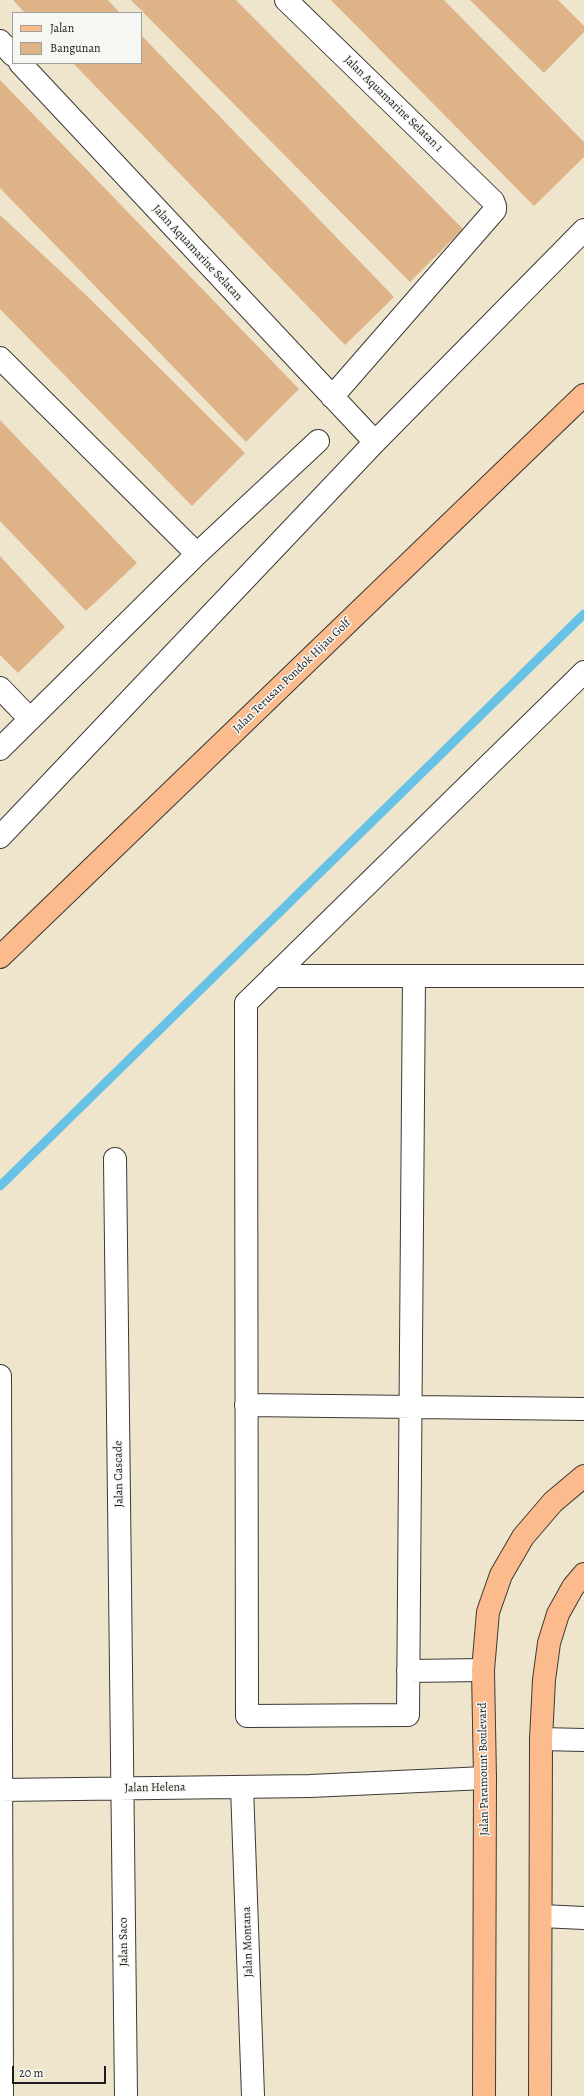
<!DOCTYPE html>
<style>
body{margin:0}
#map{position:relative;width:584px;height:2096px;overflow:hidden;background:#efe5cc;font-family:Alegreya,serif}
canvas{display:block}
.legend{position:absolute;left:12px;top:12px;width:130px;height:52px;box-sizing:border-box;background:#f6f6f2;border:1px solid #9f9f9c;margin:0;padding:5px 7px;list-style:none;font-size:12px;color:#1c1c1c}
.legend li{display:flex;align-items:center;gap:8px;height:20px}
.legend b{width:20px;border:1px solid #9f9f9c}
.scale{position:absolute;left:12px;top:2066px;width:94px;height:18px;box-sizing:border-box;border:2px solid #1c1c1c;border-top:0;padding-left:5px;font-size:12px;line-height:14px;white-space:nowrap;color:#1c1c1c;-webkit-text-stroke:3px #f6f6f2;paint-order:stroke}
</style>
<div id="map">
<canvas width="584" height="2096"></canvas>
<ul class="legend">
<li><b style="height:5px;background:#fbbb8c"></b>Jalan</li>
<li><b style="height:11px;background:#deb388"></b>Bangunan</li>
</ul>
<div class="scale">20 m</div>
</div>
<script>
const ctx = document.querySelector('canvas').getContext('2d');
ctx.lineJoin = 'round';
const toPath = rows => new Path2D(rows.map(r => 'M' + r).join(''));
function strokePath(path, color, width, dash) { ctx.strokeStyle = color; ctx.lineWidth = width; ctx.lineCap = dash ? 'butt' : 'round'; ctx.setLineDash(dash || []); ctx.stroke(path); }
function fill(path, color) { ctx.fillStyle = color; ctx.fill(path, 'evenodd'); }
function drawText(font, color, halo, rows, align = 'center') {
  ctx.font = font + ' Alegreya,serif'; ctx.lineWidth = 3; ctx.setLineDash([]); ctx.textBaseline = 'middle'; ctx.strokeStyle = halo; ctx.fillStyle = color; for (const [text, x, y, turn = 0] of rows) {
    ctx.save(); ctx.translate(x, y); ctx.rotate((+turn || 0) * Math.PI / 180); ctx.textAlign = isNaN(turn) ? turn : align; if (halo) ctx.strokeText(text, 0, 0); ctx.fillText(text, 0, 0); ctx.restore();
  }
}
strokePath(toPath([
 [0,1186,584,614]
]), '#67c2e5', 9);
fill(toPath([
 [13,0,108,0,120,13,25,13],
 [131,0,236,0,463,229,410,282],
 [331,0,444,0,584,142,584,157,534,206],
 [470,0,558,0,584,26,584,32,544,73],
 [141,35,394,297,345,345,73,63,141,63],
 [0,80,299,389,246,442,0,188],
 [0,215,86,295,245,453,192,506,0,309],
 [0,420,137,563,86,611,0,521],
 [0,556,65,627,18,673,0,655]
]), '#deb388');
const minor = toPath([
 [286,0,493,201,495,206,495,210,332,397],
 [0,41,13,55],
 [20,63,375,442],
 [0,358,197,554],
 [0,688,30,719],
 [0,749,197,554,318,441],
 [0,837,375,442,584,230],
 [273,976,584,976],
 [414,976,408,1715,247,1716,246,1003,584,672],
 [115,1159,126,2096],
 [0,1376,2,2096],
 [246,1405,584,1409],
 [408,1671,483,1670],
 [541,1739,584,1740],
 [242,1787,253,2096],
 [0,1790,310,1786,485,1778],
 [541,1916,584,1918]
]);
const major = toPath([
 [0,957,584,395],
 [484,2096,485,1778,483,1670,488,1612,501,1575,523,1537,553,1502,584,1476],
 [540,2096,541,1739,544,1680,549,1643,558,1614,573,1587,584,1574]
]);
strokePath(minor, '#3c3a36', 24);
strokePath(major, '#3c3a36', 24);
strokePath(minor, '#fff', 22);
strokePath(major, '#fbbb8c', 22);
drawText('12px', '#1c1c1c', '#f6f6f2', [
 ["Jalan Aquamarine Selatan 1",393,104,44],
 ["Jalan Aquamarine Selatan",197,253,47],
 ["Jalan Terusan Pondok Hijau Golf",292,676,-44],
 ["Jalan Cascade",119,1474,-91],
 ["Jalan Paramount Boulevard",484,1769,-91],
 ["Jalan Helena",155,1788,-1],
 ["Jalan Saco",124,1942,-91],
 ["Jalan Montana",248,1942,-92]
]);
</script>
